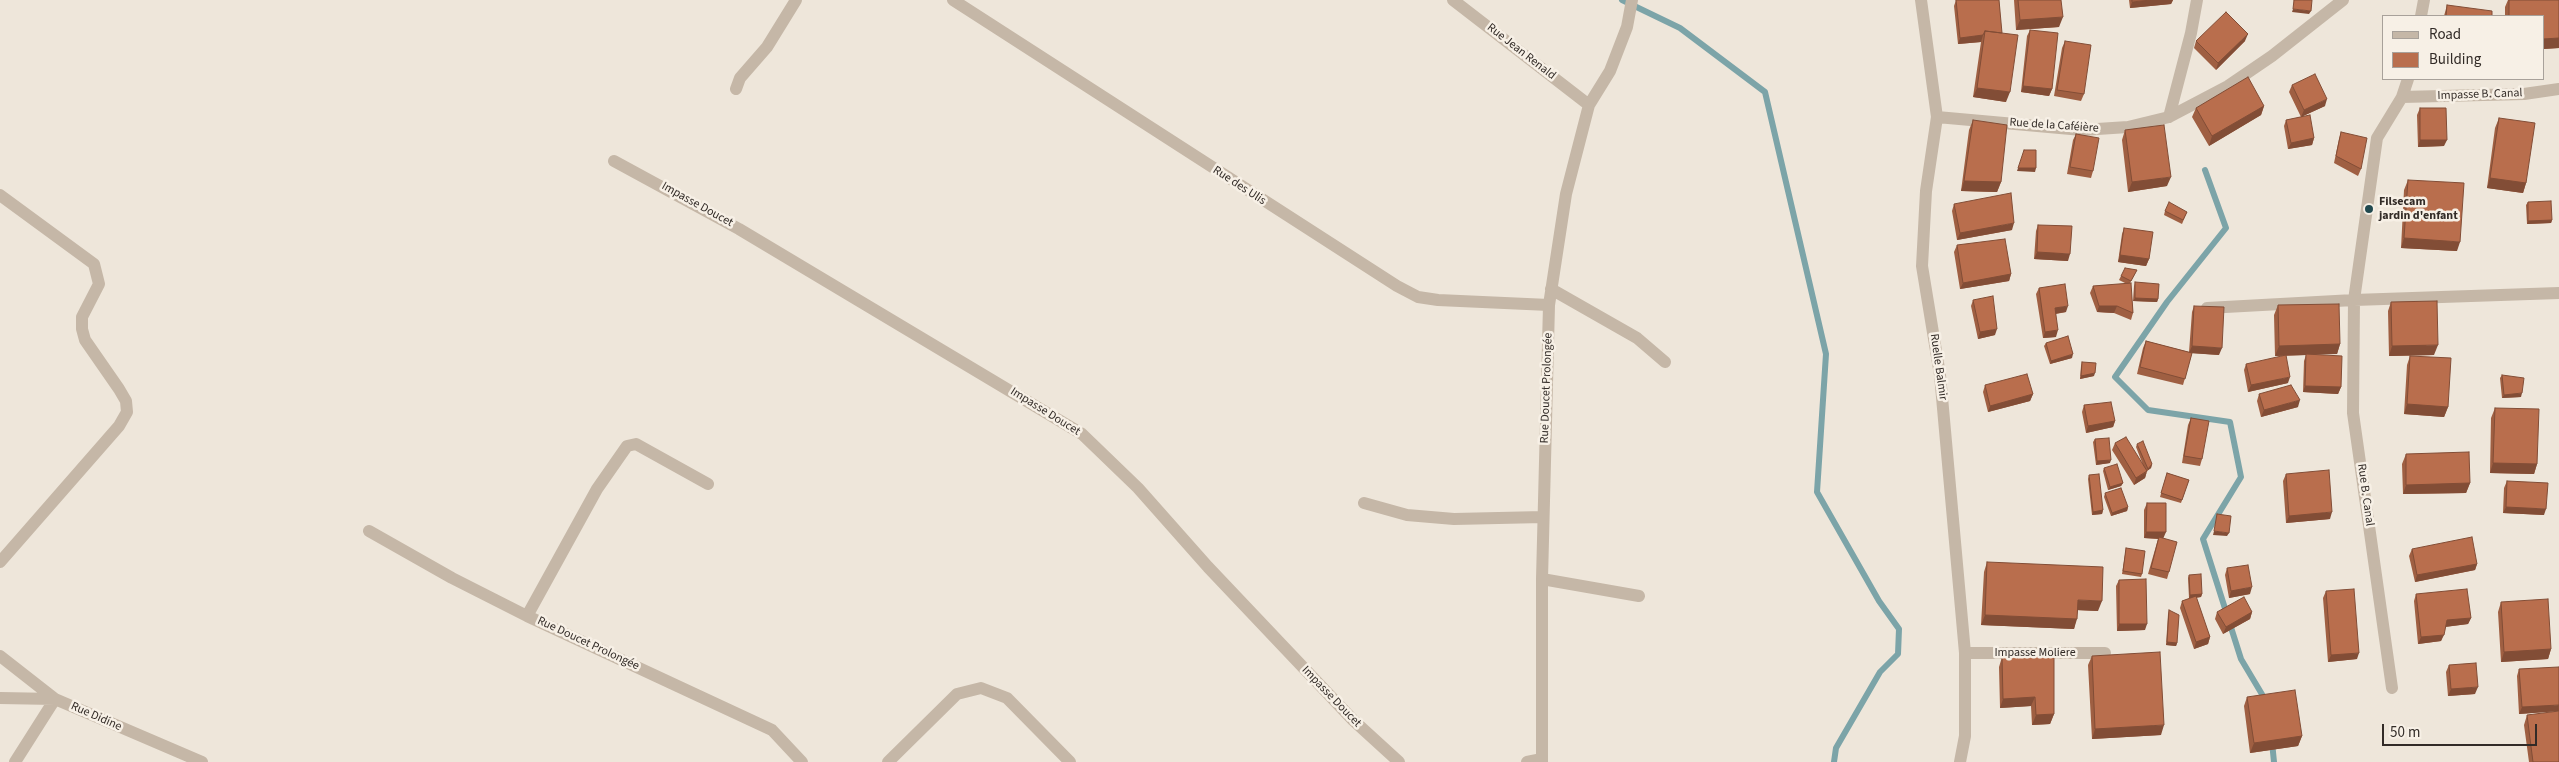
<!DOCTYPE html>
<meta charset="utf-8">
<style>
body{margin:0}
#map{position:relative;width:2559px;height:762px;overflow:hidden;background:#eee6da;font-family:"Source Sans 3",sans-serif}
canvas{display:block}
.legend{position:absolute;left:2382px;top:15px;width:162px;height:65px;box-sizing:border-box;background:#f7f0e6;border:1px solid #a8a19a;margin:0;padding:6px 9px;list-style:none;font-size:15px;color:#322b27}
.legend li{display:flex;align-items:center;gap:10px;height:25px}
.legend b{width:25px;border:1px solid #a8a19a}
.scale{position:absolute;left:2382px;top:724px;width:155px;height:22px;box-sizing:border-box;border:2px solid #322b27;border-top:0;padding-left:6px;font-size:15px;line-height:18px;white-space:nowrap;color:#322b27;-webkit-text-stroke:4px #f7f0e6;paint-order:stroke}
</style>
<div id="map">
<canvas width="2559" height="762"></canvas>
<ul class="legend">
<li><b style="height:6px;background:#c5b7a7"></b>Road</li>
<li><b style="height:14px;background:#b96e4d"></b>Building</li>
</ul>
<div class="scale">50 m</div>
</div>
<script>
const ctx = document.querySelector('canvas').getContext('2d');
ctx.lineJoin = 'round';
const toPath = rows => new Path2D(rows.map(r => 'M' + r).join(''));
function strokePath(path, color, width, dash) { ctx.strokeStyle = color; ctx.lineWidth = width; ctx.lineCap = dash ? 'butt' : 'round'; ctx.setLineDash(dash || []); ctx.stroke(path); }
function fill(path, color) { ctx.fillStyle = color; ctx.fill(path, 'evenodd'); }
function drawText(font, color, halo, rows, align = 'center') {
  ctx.font = font + ' "Source Sans 3",sans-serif'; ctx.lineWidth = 5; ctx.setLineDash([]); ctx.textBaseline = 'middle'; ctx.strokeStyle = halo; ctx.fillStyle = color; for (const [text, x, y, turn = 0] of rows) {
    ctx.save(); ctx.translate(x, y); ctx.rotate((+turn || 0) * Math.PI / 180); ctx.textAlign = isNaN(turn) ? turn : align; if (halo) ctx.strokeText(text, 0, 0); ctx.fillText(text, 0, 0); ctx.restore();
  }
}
strokePath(toPath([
 [1622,0,1680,28,1765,92,1826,354,1817,492,1879,601,1899,629,1898,654,1880,672,1836,748,1834,762],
 [2205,170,2226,228,2167,302,2115,377,2148,410,2230,422,2241,477,2203,539,2241,659,2266,701],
 [2272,742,2274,762]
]), '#7ca4a8', 6);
strokePath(toPath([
 [953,0,1397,286,1418,297,1438,300,1549,305],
 [1453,0,1589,105],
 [1921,0,1937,117,1926,191,1922,266,1940,375,1965,653,1965,736,1960,762],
 [2421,16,2424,0],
 [736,89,740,78,767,47,796,0],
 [2402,97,2524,94,2559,89],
 [1937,117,2082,130,2128,127,2169,117,2228,86,2272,56,2343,0],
 [2169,117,2191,33,2197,0],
 [614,161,739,229,1082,434,1138,488,1208,567,1353,720,1399,762],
 [0,195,94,264,99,284,82,317,82,329,85,340,119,389,126,401,127,412,119,426,0,562],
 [1551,289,1637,338,1665,362],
 [2207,308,2354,300,2559,293],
 [1364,503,1407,515,1454,519,1543,517],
 [369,531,452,578,527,616,772,730,802,762],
 [1542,579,1639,596],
 [527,616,597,489,627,446,636,444,708,484],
 [1965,653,2105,653],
 [0,656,55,699,202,762],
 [2392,688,2353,413,2354,300,2377,138,2402,97,2408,79],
 [0,698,55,699],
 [15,762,55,699],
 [888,762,957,694,981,688,1007,698,1070,762],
 [1527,762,1542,759],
 [1542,762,1542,579,1549,305,1566,194,1589,105,1610,71,1627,27,1632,0]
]), '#c5b7a7', 12);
fill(toPath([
 [1956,0,1999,0,2006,102,1973,97,1981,42,1958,44,1954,6],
 [2014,0,2061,0,2059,27,2016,30],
 [2129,0,2173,0,2171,4,2130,8],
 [2508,0,2559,0,2559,48,2543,49,2543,16,2505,16,2505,7],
 [2447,5,2492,16,2444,16],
 [2030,30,2052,89,2049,96,2021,92,2027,36],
 [2065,41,2084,94,2081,101,2054,96,2062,48],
 [2196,41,2245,41,2216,70,2194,48],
 [2292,85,2325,106,2303,116,2314,138,2312,145,2288,149,2284,126,2286,120,2301,117,2289,92],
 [2264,106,2261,115,2209,146,2192,117,2196,108],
 [2420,108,2444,146,2418,147,2417,115],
 [2499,118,2526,183,2523,193,2487,188,2495,128],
 [1973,120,2001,182,1997,192,1961,191,1969,130],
 [2125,130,2167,186,2128,192,2122,140],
 [2341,132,2361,169,2358,176,2334,163,2339,139],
 [2076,134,2093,171,2091,178,2067,174,2073,140],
 [2408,180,2457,251,2401,248,2404,190],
 [2528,202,2552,220,2551,223,2527,224,2526,205],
 [1954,204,2012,230,1957,240,1952,211],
 [2165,211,2187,212,2182,224,2164,215],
 [2038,225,2068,261,2034,259,2036,231],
 [2124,228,2149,259,2146,266,2118,262,2122,234],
 [1957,245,2011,274,2009,281,1960,289,1954,252],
 [2137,270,2130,283,2133,313,2131,320,2114,313,2097,312,2090,293,2093,286,2127,284,2119,280,2121,276],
 [2135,282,2158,299,2157,302,2133,301,2134,286],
 [2039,288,2066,312,2056,314,2056,337,2043,338,2036,294],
 [1973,300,1995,335,1978,339,1971,306],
 [2391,302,2434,355,2389,356,2388,311],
 [2278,305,2340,344,2337,354,2314,354,2341,387,2338,394,2303,392,2304,361,2306,355,2275,356,2274,315],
 [2194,306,2219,355,2192,353,2183,385,2137,374,2143,348,2146,341,2189,352,2192,312],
 [2046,343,2072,358,2050,364,2044,346],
 [2410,356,2448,407,2444,417,2404,414,2407,365],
 [2082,362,2094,376,2080,379,2081,366],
 [2246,364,2288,383,2248,392,2244,370],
 [2502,375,2521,397,2502,398,2500,378],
 [1985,385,2033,394,2030,401,1988,412,1983,392],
 [2259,394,2298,407,2261,417,2257,401],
 [2084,405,2115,421,2113,427,2086,433,2082,412],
 [2495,408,2537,464,2534,474,2490,473,2491,418],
 [2191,418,2202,459,2200,466,2182,463,2188,425],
 [2095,439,2110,463,2096,465,2093,442],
 [2115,443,2143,465,2136,447,2137,444,2152,464,2151,468,2147,471,2145,478,2134,485,2112,450],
 [2406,454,2470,483,2466,493,2403,494,2402,464],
 [2104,468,2123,483,2121,486,2108,490,2103,471],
 [2167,473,2189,480,2181,503,2160,497],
 [2286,474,2330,519,2286,523,2283,481],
 [2089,475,2103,510,2102,514,2092,515,2088,479],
 [2507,481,2544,515,2503,513,2504,488],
 [2105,493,2128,507,2127,511,2111,516,2104,497],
 [2147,503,2163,539,2169,572,2167,579,2148,574,2158,539,2144,538,2144,510],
 [2126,548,2142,574,2141,577,2122,574],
 [2412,549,2477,564,2475,570,2415,582,2409,556],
 [1987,562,2098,611,2078,610,2074,629,1981,625,1984,572],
 [2227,568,2250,594,2229,598,2225,575],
 [2189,575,2202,594,2201,597,2196,598,2210,637,2208,644,2194,649,2180,608,2182,601,2191,598,2189,598,2188,578],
 [2119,580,2145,630,2117,631,2116,586],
 [2326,591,2357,659,2328,662,2323,598],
 [2416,594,2471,618,2468,624,2445,627,2441,641,2418,644,2414,601],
 [2501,602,2551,649,2548,659,2501,662,2498,612],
 [2169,610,2177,643,2176,646,2166,645,2168,614],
 [2217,612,2252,612,2250,619,2223,634,2215,619],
 [2092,656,2161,735,2092,739,2088,665],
 [2002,657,2054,714,2050,724,2032,725,2031,706,2000,708,1999,667],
 [2449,665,2475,694,2448,696,2446,672],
 [2519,669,2559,711,2519,714,2517,676],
 [2247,697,2302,736,2298,746,2250,753,2244,706],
 [2527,715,2559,762,2529,762,2524,725]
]), '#9f5f42');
fill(toPath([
 [2151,0,2173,0,2171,4,2130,8,2132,2],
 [2293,9,2311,11,2309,14,2292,12],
 [2063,17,2059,27,2016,30,2020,20],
 [2248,34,2245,41,2216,70,2218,63],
 [1983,35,1981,42,1958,44,1960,38],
 [2559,38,2559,48,2543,49,2543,39],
 [2023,86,2052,89,2049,96,2021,92],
 [1977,88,2010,92,2006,102,1973,97],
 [2327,99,2325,106,2301,117,2304,110],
 [2264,106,2261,115,2209,146,2212,136],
 [2314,138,2312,145,2288,149,2291,143],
 [2420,140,2447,140,2444,146,2418,147],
 [2018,168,2036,168,2035,172,2017,171],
 [2171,177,2167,186,2128,192,2132,182],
 [2490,178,2526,183,2523,193,2487,188],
 [1964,181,2001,182,1997,192,1961,191],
 [2552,220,2551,223,2527,224,2528,221],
 [2014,223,2012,230,1957,240,1960,233],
 [2404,238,2460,242,2457,251,2401,248],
 [2037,252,2070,254,2068,261,2034,259],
 [2120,255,2149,259,2146,266,2118,262],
 [2011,274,2009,281,1960,289,1963,283],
 [2135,298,2158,299,2157,302,2133,301],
 [2068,306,2066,312,2053,314,2055,308],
 [2099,306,2117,306,2114,313,2097,312],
 [1997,329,1995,335,1978,339,1980,332],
 [2058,330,2056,337,2043,338,2045,332],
 [2340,344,2337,354,2275,356,2279,346],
 [2438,345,2434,355,2389,356,2392,346],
 [2192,346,2222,348,2219,355,2189,353],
 [2073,354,2072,358,2050,364,2051,361],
 [2095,373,2094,376,2080,379,2081,376],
 [2290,377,2288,383,2248,392,2251,385],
 [2305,386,2341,387,2338,394,2303,392],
 [2522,393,2521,397,2502,398,2504,395],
 [2033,394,2030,401,1988,412,1990,406],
 [2300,400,2298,407,2261,417,2264,410],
 [2407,404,2448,407,2444,417,2404,414],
 [2115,421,2113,427,2086,433,2088,426],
 [2111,460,2110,463,2096,465,2097,461],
 [2493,463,2537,464,2534,474,2490,473],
 [2152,464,2151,468,2147,471,2145,478,2134,485,2136,478,2147,472,2148,469],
 [2123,483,2121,486,2108,490,2110,487],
 [2470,483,2466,493,2403,494,2406,485],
 [2128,507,2127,511,2111,516,2112,513],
 [2506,507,2546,509,2544,515,2503,513],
 [2103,510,2102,514,2092,515,2093,512],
 [2332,512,2330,519,2286,523,2289,516],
 [2214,531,2229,533,2227,536,2213,535],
 [2146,532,2166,532,2163,539,2144,538],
 [2477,564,2475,570,2415,582,2417,575],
 [2252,587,2250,594,2229,598,2231,591],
 [2202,594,2201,597,2189,598,2190,595],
 [2078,600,2102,601,2098,611,2074,610],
 [2252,612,2250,619,2223,634,2226,627],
 [1985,615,2077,619,2074,629,1981,625],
 [2471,618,2468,624,2444,627,2447,620],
 [2119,624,2147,624,2145,630,2117,631],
 [2444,635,2441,641,2418,644,2421,637],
 [2210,637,2208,644,2194,649,2196,642],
 [2167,642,2177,643,2176,646,2166,645],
 [2551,649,2548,659,2501,662,2504,652],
 [2359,653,2357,659,2328,662,2331,655],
 [2478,687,2475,694,2448,696,2451,689],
 [2035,697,2031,706,2000,708,2003,699],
 [2559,705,2559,711,2519,714,2522,707],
 [2054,714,2050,724,2032,725,2036,715],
 [2164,725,2161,735,2092,739,2095,729],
 [2302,736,2298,746,2250,753,2254,743]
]), '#824d36');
const building = toPath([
 [1956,0,1999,0,2002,33,1985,31,1983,35,1960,38,1956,0],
 [2018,0,2061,0,2063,17,2020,20,2018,0],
 [2132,0,2151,0,2132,2,2132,0],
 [2294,0,2312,0,2311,11,2293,9,2294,0],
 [2509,0,2559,0,2559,38,2543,39,2543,16,2509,16,2509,0],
 [2447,5,2492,11,2492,16,2446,16,2447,5],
 [2226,12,2248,34,2218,63,2196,41,2226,12],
 [2030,30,2058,33,2052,89,2023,86,2030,30],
 [1985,31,2018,35,2010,92,1977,88,1985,31],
 [2065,41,2091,45,2084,94,2057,90,2065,41],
 [2315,74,2327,99,2304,110,2292,85,2315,74],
 [2248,77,2264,106,2212,136,2196,108,2248,77],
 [2420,108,2446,108,2447,140,2420,140,2420,108],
 [2310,115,2314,138,2291,143,2286,120,2310,115],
 [2499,118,2535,123,2526,183,2490,178,2499,118],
 [1973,120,2007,125,2001,182,1964,181,1973,120],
 [2164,125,2171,177,2132,182,2125,130,2164,125],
 [2341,132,2367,138,2361,169,2336,156,2341,132],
 [2076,134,2099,138,2093,171,2070,167,2076,134],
 [2024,150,2036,150,2036,168,2018,168,2024,150],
 [2408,180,2464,183,2460,242,2404,238,2408,180],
 [2011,193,2014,223,1960,233,1954,204,2011,193],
 [2551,201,2552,220,2528,221,2528,202,2551,201],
 [2169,202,2187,212,2183,220,2165,211,2169,202],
 [2038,225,2072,226,2070,254,2037,252,2038,225],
 [2124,228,2153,232,2149,259,2120,255,2124,228],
 [2005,239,2011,274,1963,283,1957,245,2005,239],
 [2125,268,2137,270,2131,281,2121,276,2125,268],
 [2135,282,2159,284,2158,299,2135,298,2135,282],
 [2131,283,2133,313,2117,306,2099,306,2093,286,2131,283],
 [2065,284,2068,306,2055,308,2058,330,2045,332,2039,288,2065,284],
 [1993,296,1997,329,1980,332,1973,300,1993,296],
 [2437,301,2438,345,2392,346,2391,302,2437,301],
 [2339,304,2340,344,2279,346,2278,305,2339,304],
 [2194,306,2224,307,2222,348,2192,346,2194,306],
 [2068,336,2073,354,2051,361,2046,343,2068,336],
 [2146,341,2192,353,2185,379,2140,367,2146,341],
 [2306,354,2342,356,2341,387,2305,386,2306,354],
 [2286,355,2290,377,2251,385,2246,364,2286,355],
 [2410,356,2451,358,2448,407,2407,404,2410,356],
 [2082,362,2096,363,2095,373,2081,376,2082,362],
 [2027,374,2033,394,1990,406,1985,385,2027,374],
 [2502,375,2524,378,2522,393,2504,395,2502,375],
 [2291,385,2300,400,2264,410,2259,394,2291,385],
 [2111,402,2115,421,2088,426,2084,405,2111,402],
 [2495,408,2539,409,2537,464,2493,463,2495,408],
 [2191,418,2209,421,2202,459,2184,456,2191,418],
 [2126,437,2147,471,2136,478,2115,443,2126,437],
 [2109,438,2111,460,2097,461,2095,439,2109,438],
 [2143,441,2152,464,2148,469,2137,444,2143,441],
 [2469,452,2470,483,2406,485,2406,454,2469,452],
 [2117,464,2123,483,2110,487,2104,468,2117,464],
 [2329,470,2332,512,2289,516,2286,474,2329,470],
 [2167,473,2189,480,2182,500,2161,493,2167,473],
 [2099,474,2103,510,2093,512,2089,475,2099,474],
 [2507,481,2548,483,2546,509,2506,507,2507,481],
 [2121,488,2128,507,2112,513,2105,493,2121,488],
 [2147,503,2166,503,2166,532,2146,532,2147,503],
 [2217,514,2231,516,2229,533,2214,531,2217,514],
 [2159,537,2177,542,2169,572,2151,568,2159,537],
 [2472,537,2477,564,2417,575,2412,549,2472,537],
 [2126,548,2145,551,2142,574,2123,571,2126,548],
 [1987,562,2103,567,2102,601,2078,600,2077,619,1985,615,1987,562],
 [2248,565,2252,587,2231,591,2227,568,2248,565],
 [2201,574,2202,594,2190,595,2189,575,2201,574],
 [2146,579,2147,624,2119,624,2119,580,2146,579],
 [2354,589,2359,653,2331,655,2326,591,2354,589],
 [2467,589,2471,618,2447,620,2444,635,2421,637,2416,594,2467,589],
 [2196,596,2210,637,2196,642,2182,601,2196,596],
 [2244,597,2252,612,2226,627,2217,612,2244,597],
 [2548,599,2551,649,2504,652,2501,602,2548,599],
 [2169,610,2179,615,2177,643,2167,642,2169,610],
 [2160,652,2164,725,2095,729,2092,656,2160,652],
 [2054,656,2054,714,2036,715,2035,697,2003,699,2002,657,2054,656],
 [2476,663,2478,687,2451,689,2449,665,2476,663],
 [2559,667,2559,705,2522,707,2519,669,2559,667],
 [2295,690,2302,736,2254,743,2247,697,2295,690],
 [2559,711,2559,762,2533,762,2527,715,2559,711]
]);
fill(building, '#b96e4d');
strokePath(building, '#824d36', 1);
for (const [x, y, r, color] of [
 [2369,209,5,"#21494f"]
]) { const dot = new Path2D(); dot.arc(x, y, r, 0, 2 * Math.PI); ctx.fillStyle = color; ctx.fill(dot); strokePath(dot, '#f7f0e6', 2); }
drawText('12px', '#322b27', '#f7f0e6', [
 ["Rue Jean Renald",1521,52,38],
 ["Impasse B. Canal",2480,95,-2],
 ["Rue de la Caféière",2054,126,4],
 ["Rue des Ulis",1239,186,33],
 ["Impasse Doucet",697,205,29],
 ["Ruelle Balmir",1938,367,82],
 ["Rue Doucet Prolongée",1547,388,-88],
 ["Impasse Doucet",1045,412,32],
 ["Rue B. Canal",2365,495,82],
 ["Rue Doucet Prolongée",588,644,25],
 ["Impasse Moliere",2035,653],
 ["Impasse Doucet",1331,697,46],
 ["Rue Didine",96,717,24]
]);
drawText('bold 12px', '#322b27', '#f7f0e6', [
 ["Filsecam",2379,202],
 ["jardin d'enfant",2379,216]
], 'left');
</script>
